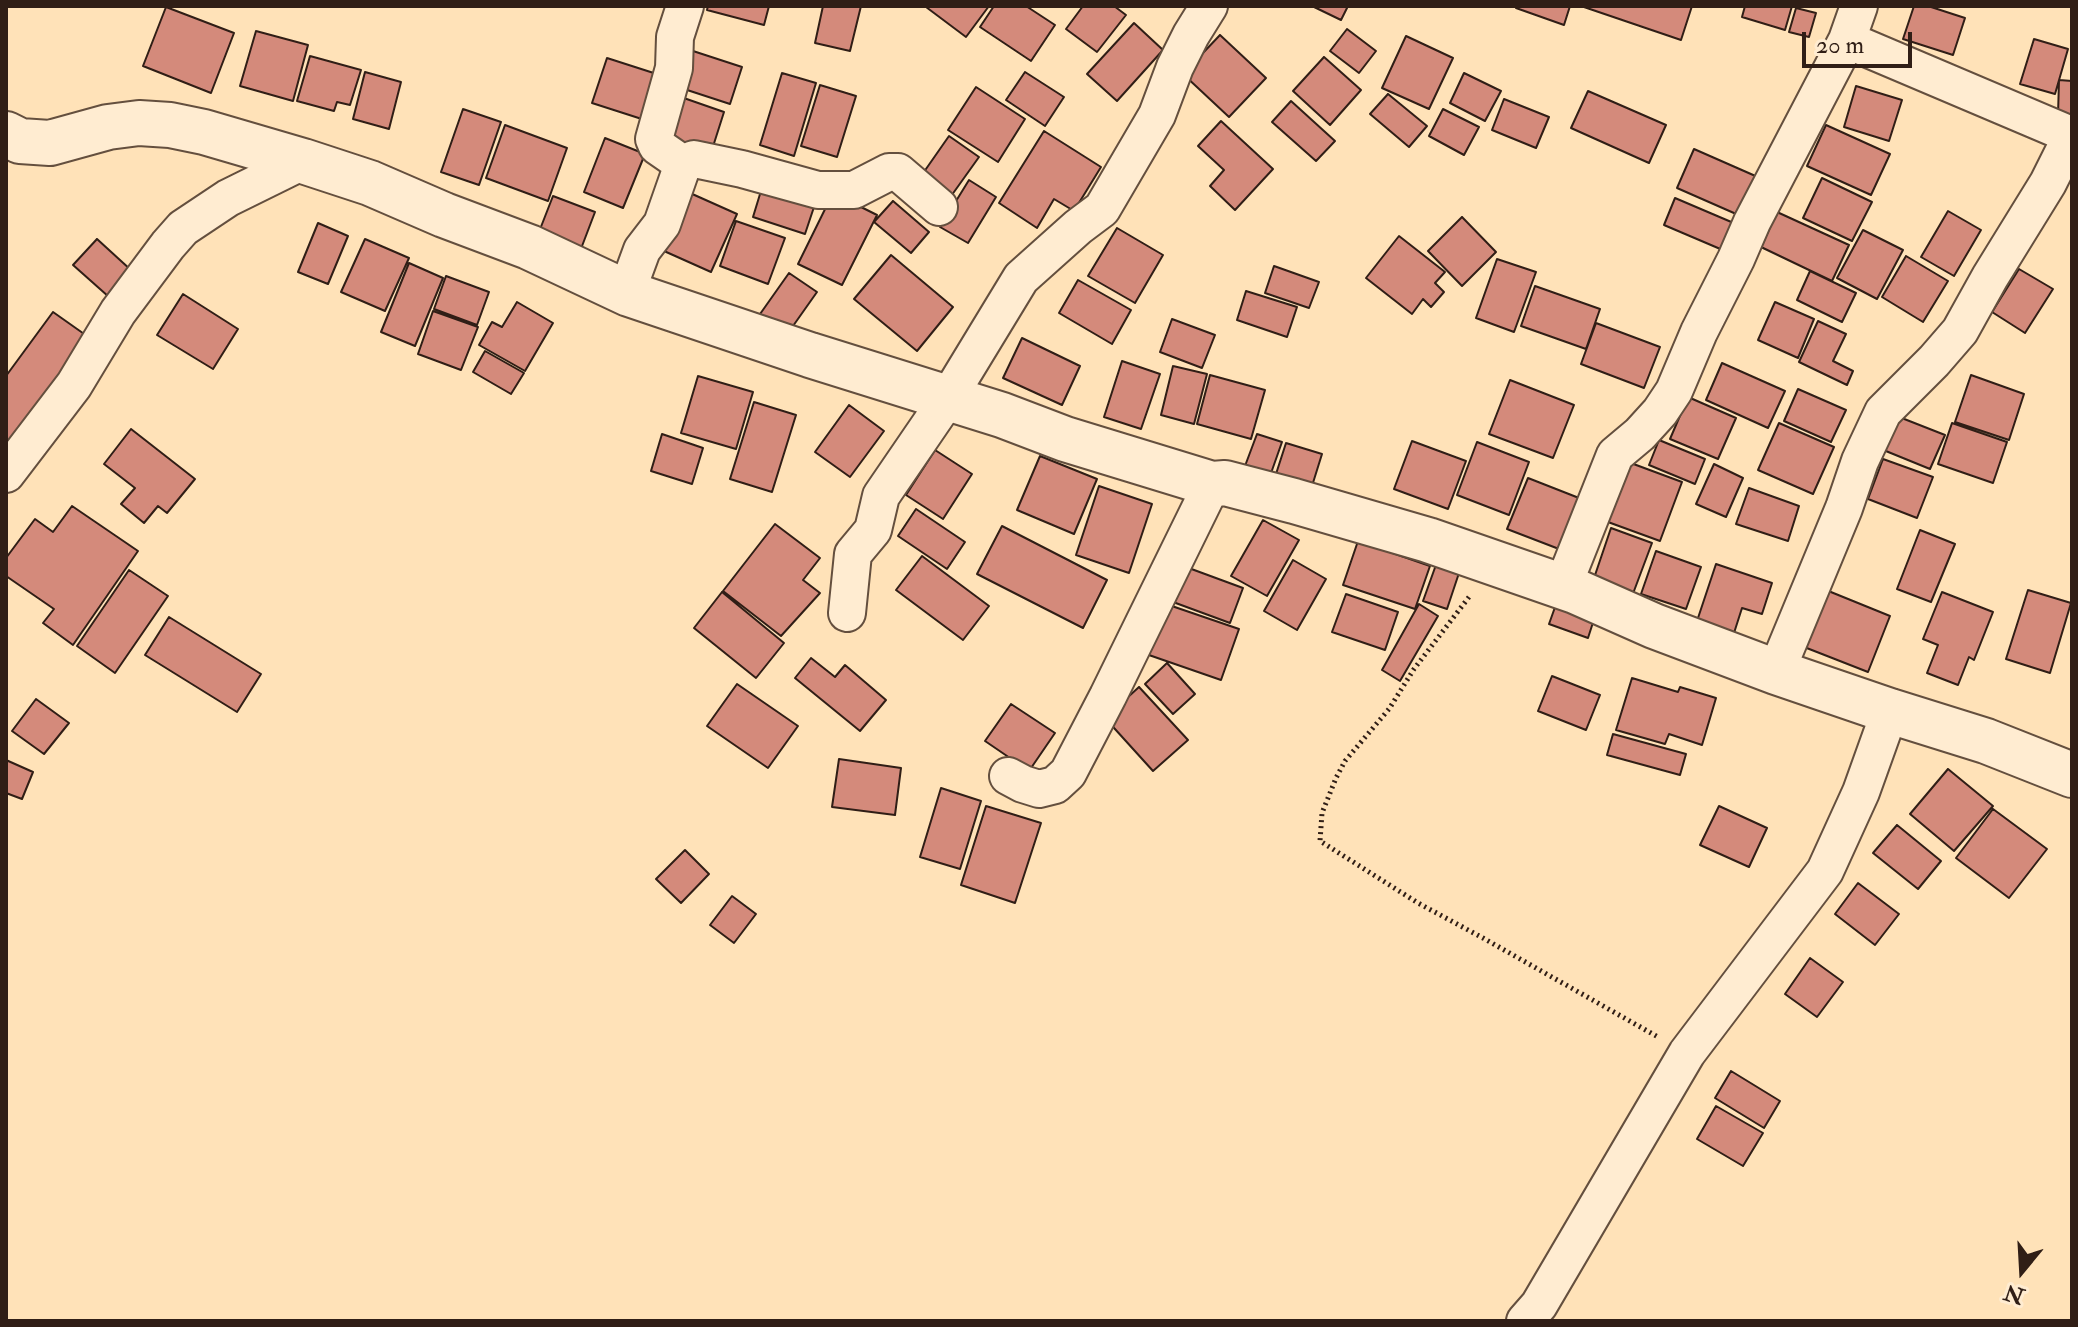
<!DOCTYPE html>
<style>
body{margin:0}
#map{position:relative;width:2078px;height:1327px;overflow:hidden;background:#ffe2b8;font-family:"IM FELL Double Pica",serif}
canvas{display:block}
.frame{position:absolute;inset:0;border:8px solid #301e16;pointer-events:none}
.north{position:absolute;left:1982px;top:1231px;width:80px;height:80px;-webkit-text-stroke:6px #ffecd1;paint-order:stroke;rotate:198deg;font-size:22px;font-weight:700;line-height:32px;text-align:center;color:#301e16}
.north::after{content:'';display:block;margin:auto;width:28px;height:36px;background:#301e16;clip-path:polygon(50% 0,100% 100%,50% 72%,0 100%)}
.scale{position:absolute;left:1802px;top:32px;width:110px;height:36px;box-sizing:border-box;border:4px solid #301e16;border-top:0;padding-left:10px;font-size:24px;line-height:28px;white-space:nowrap;color:#301e16;-webkit-text-stroke:6px #ffecd1;paint-order:stroke}
</style>
<div id="map">
<canvas width="2078" height="1327"></canvas>
<div class="frame"></div>
<div class="north">N</div>
<div class="scale">20 m</div>
</div>
<script>
const ctx = document.querySelector('canvas').getContext('2d');
ctx.lineJoin = 'round';
function fill(path, color) { ctx.fillStyle = color; ctx.fill(path, 'evenodd'); }
const toPath = rows => new Path2D(rows.map(r => 'M' + r).join(''));
function strokePath(path, color, width, dash) { ctx.strokeStyle = color; ctx.lineWidth = width; ctx.lineCap = dash ? 'butt' : 'round'; ctx.setLineDash(dash || []); ctx.stroke(path); }
const building = toPath([
 [708,6,769,6,764,25,707,10,708,6],
 [823,6,861,6,850,51,815,43,823,6],
 [927,6,989,6,966,37,926,7,927,6],
 [994,6,1026,6,1055,25,1031,61,980,27,994,6],
 [1083,6,1114,6,1126,15,1097,52,1066,29,1083,6],
 [1312,6,1348,6,1341,20,1312,6],
 [1517,6,1570,6,1564,25,1516,8,1517,6],
 [1581,6,1692,6,1681,40,1581,6],
 [1745,6,1792,6,1785,30,1742,17,1745,6],
 [1914,6,1928,6,1965,18,1953,55,1903,39,1914,6],
 [166,7,234,33,211,93,143,66,166,7],
 [1796,8,1816,13,1809,37,1789,32,1796,8],
 [1134,23,1163,50,1117,101,1087,74,1134,23],
 [1347,29,1376,51,1359,73,1330,51,1347,29],
 [256,31,308,45,293,101,240,86,256,31],
 [1220,35,1266,78,1229,117,1183,74,1220,35],
 [1406,36,1453,58,1429,109,1382,88,1406,36],
 [2034,39,2068,49,2055,94,2020,84,2034,39],
 [693,51,742,67,730,104,681,88,693,51],
 [310,56,361,70,350,105,337,102,334,111,297,101,310,56],
 [1324,57,1361,90,1330,125,1293,91,1324,57],
 [607,58,663,76,648,121,592,103,607,58],
 [365,72,401,82,389,129,353,119,365,72],
 [1025,72,1064,97,1045,126,1006,100,1025,72],
 [782,73,816,83,794,156,760,145,782,73],
 [1464,73,1501,91,1485,121,1450,103,1464,73],
 [2059,80,2072,81,2072,116,2058,115,2059,80],
 [820,85,856,96,837,157,801,146,820,85],
 [1856,86,1902,100,1889,141,1844,127,1856,86],
 [976,87,1025,119,998,162,948,130,976,87],
 [1588,91,1666,125,1649,163,1571,128,1588,91],
 [1388,94,1427,126,1409,147,1370,114,1388,94],
 [678,96,724,112,710,156,663,140,678,96],
 [1504,99,1549,117,1536,148,1492,130,1504,99],
 [1291,101,1335,141,1316,161,1272,122,1291,101],
 [463,109,501,122,479,185,441,172,463,109],
 [1443,109,1479,127,1464,155,1429,136,1443,109],
 [1221,121,1273,169,1235,210,1210,186,1224,170,1198,146,1221,121],
 [505,125,567,148,548,201,486,178,505,125],
 [1826,125,1890,154,1871,195,1807,166,1826,125],
 [1044,131,1101,167,1074,211,1054,199,1037,228,999,203,1044,131],
 [949,136,979,157,949,199,919,179,949,136],
 [605,138,645,154,623,208,584,192,605,138],
 [1694,149,1760,178,1743,217,1677,188,1694,149],
 [1822,178,1872,202,1852,241,1803,218,1822,178],
 [969,180,996,197,968,243,940,227,969,180],
 [764,181,817,198,805,234,753,217,764,181],
 [690,193,737,214,711,272,664,251,690,193],
 [833,193,877,215,842,285,798,264,833,193],
 [553,196,595,212,579,254,537,237,553,196],
 [1675,198,1736,224,1725,251,1664,225,1675,198],
 [893,201,929,232,911,253,874,222,893,201],
 [1948,211,1981,230,1954,276,1921,257,1948,211],
 [1777,212,1849,245,1832,281,1761,247,1777,212],
 [1462,217,1496,252,1462,286,1428,251,1462,217],
 [736,221,785,238,768,284,720,266,736,221],
 [318,223,348,236,328,284,298,272,318,223],
 [1117,228,1163,255,1135,303,1088,276,1117,228],
 [1863,230,1903,250,1877,299,1837,278,1863,230],
 [1399,236,1445,272,1435,283,1444,292,1431,307,1423,299,1412,314,1366,278,1399,236],
 [97,239,132,271,109,297,73,265,97,239],
 [365,239,409,258,385,311,341,292,365,239],
 [891,255,953,307,917,351,854,299,891,255],
 [1906,256,1948,281,1923,322,1882,297,1906,256],
 [1497,259,1536,272,1514,332,1476,318,1497,259],
 [409,263,443,278,415,346,381,332,409,263],
 [1274,266,1319,282,1309,308,1265,293,1274,266],
 [2019,269,2053,289,2025,333,1992,312,2019,269],
 [1810,271,1856,293,1842,322,1797,300,1810,271],
 [789,273,817,292,781,343,753,324,789,273],
 [446,276,489,292,477,325,434,309,446,276],
 [1078,280,1131,310,1112,344,1059,313,1078,280],
 [1535,286,1600,309,1586,349,1521,326,1535,286],
 [1246,291,1297,307,1287,337,1237,320,1246,291],
 [183,294,238,329,213,369,157,335,183,294],
 [517,302,553,323,525,371,479,345,492,322,502,327,517,302],
 [1775,302,1814,319,1798,358,1758,340,1775,302],
 [433,311,478,327,461,370,418,354,433,311],
 [53,312,87,336,6,447,6,376,53,312],
 [1172,319,1215,335,1202,368,1160,352,1172,319],
 [1818,321,1846,334,1833,361,1853,371,1847,385,1799,362,1818,321],
 [1596,323,1660,347,1644,388,1581,364,1596,323],
 [1022,338,1080,366,1062,405,1003,378,1022,338],
 [485,351,524,373,511,394,473,372,485,351],
 [1122,361,1160,374,1141,429,1104,417,1122,361],
 [1722,363,1785,391,1768,428,1706,400,1722,363],
 [1173,366,1207,374,1194,424,1161,415,1173,366],
 [1210,375,1265,390,1251,439,1197,424,1210,375],
 [1971,375,2024,394,2009,440,1955,422,1971,375],
 [698,376,753,392,736,449,681,433,698,376],
 [1510,380,1574,405,1553,458,1489,434,1510,380],
 [1798,389,1846,410,1831,442,1784,421,1798,389],
 [1688,397,1736,418,1718,459,1670,439,1688,397],
 [754,402,796,415,772,492,730,479,754,402],
 [849,405,884,431,850,477,815,452,849,405],
 [1889,413,1945,435,1930,469,1876,447,1889,413],
 [1779,423,1834,447,1813,494,1758,470,1779,423],
 [1952,423,2007,442,1993,483,1938,464,1952,423],
 [131,429,195,479,167,513,158,506,144,523,121,504,135,488,104,464,131,429],
 [662,434,703,448,692,484,651,471,662,434],
 [1257,434,1282,442,1270,476,1245,466,1257,434],
 [1659,440,1705,459,1695,484,1649,465,1659,440],
 [1412,441,1466,461,1448,509,1394,489,1412,441],
 [1477,442,1529,462,1509,515,1457,495,1477,442],
 [1286,443,1322,454,1312,486,1276,474,1286,443],
 [935,450,972,474,943,519,906,495,935,450],
 [1040,456,1097,479,1074,534,1017,510,1040,456],
 [1620,459,1682,482,1660,541,1597,518,1620,459],
 [1883,459,1933,477,1917,518,1868,499,1883,459],
 [1714,464,1743,478,1726,517,1696,504,1714,464],
 [1528,478,1579,498,1559,549,1507,529,1528,478],
 [1099,486,1152,504,1129,573,1076,555,1099,486],
 [1749,488,1799,506,1788,541,1736,524,1749,488],
 [72,506,138,551,73,645,43,623,54,609,6,576,6,558,35,519,53,532,72,506],
 [916,509,965,542,947,569,898,536,916,509],
 [1263,520,1299,540,1267,596,1231,576,1263,520],
 [775,524,820,558,803,580,820,593,781,636,723,591,775,524],
 [1002,526,1107,580,1083,628,977,574,1002,526],
 [1611,528,1652,543,1631,599,1592,584,1611,528],
 [1920,530,1955,544,1931,602,1897,589,1920,530],
 [1358,541,1430,566,1415,609,1343,585,1358,541],
 [1656,551,1701,567,1686,609,1641,594,1656,551],
 [922,556,989,606,963,640,896,590,922,556],
 [1293,560,1326,579,1297,630,1264,611,1293,560],
 [1437,562,1460,570,1447,609,1423,601,1437,562],
 [1716,564,1772,583,1762,614,1742,608,1734,633,1697,621,1716,564],
 [1186,567,1243,588,1230,623,1173,602,1186,567],
 [129,570,168,596,115,673,77,646,129,570],
 [1821,588,1890,616,1868,672,1799,645,1821,588],
 [2028,590,2071,603,2050,673,2006,659,2028,590],
 [722,592,784,643,756,678,694,628,722,592],
 [1942,592,1993,612,1974,660,1969,657,1958,685,1927,673,1938,645,1923,639,1942,592],
 [1346,594,1398,612,1385,650,1332,632,1346,594],
 [1559,596,1597,610,1588,638,1549,624,1559,596],
 [1163,603,1239,629,1221,680,1146,654,1163,603],
 [1419,604,1438,616,1400,681,1382,670,1419,604],
 [169,617,261,674,237,712,145,655,169,617],
 [811,658,835,677,845,665,886,700,860,731,795,678,811,658],
 [1167,663,1195,694,1173,714,1145,684,1167,663],
 [1552,676,1600,695,1586,730,1538,711,1552,676],
 [1632,678,1678,692,1680,687,1716,698,1702,745,1669,734,1665,744,1616,730,1632,678],
 [737,684,798,726,768,768,707,726,737,684],
 [1139,687,1188,740,1153,771,1105,718,1139,687],
 [36,699,69,723,44,754,12,731,36,699],
 [1011,704,1055,733,1029,771,985,741,1011,704],
 [1613,734,1686,754,1680,775,1607,755,1613,734],
 [839,759,901,768,895,815,832,807,839,759],
 [6,760,33,772,22,799,6,793,6,760],
 [1948,769,1993,806,1954,851,1910,814,1948,769],
 [941,788,981,801,960,869,920,857,941,788],
 [986,806,1041,823,1015,903,961,885,986,806],
 [1719,806,1767,828,1749,867,1700,845,1719,806],
 [1993,809,2047,849,2009,898,1956,858,1993,809],
 [1897,825,1941,861,1918,889,1873,853,1897,825],
 [685,850,709,874,681,903,656,879,685,850],
 [1858,883,1899,914,1875,945,1835,914,1858,883],
 [732,896,756,914,734,943,710,925,732,896],
 [1810,958,1843,982,1817,1017,1785,994,1810,958],
 [1731,1071,1780,1101,1764,1128,1715,1098,1731,1071],
 [1716,1106,1763,1133,1743,1166,1697,1139,1716,1106]
]);
fill(building, '#d48a7b');
strokePath(building, '#301e16', 2);
const minor = toPath([
 [1847,40,2071,135],
 [683,164,657,146,654,139,674,68,675,37,685,6],
 [629,294,631,280,642,250,662,224,683,164,694,159,742,169,818,190,854,190,889,172,898,172,939,207],
 [6,474,74,385,118,312,168,245,183,228,228,198,303,161],
 [1563,586,1615,455,1640,434,1660,412,1674,391,1699,332,1736,259,1752,222,1847,40,1859,6],
 [847,613,853,554,873,530,881,496,948,398,1021,278,1078,227,1102,209,1157,115,1175,67,1191,35,1209,6],
 [1776,672,1844,508,1860,461,1883,412,1934,361,1960,331,1990,277,2048,183,2072,135],
 [1008,776,1023,784,1039,789,1055,785,1068,773,1108,696,1212,484],
 [1525,1321,1539,1305,1687,1053,1825,871,1861,792,1890,711]
]);
const tertiary = toPath([
 [6,134,20,141,50,143,108,127,139,123,170,125,204,132,303,161,370,183,444,215,529,247,629,294,810,355,1002,415,1065,439,1212,484,1225,483,1294,501,1428,540,1575,591,1654,626,1776,672,1890,711,1986,741,2072,775]
]);
strokePath(minor, '#644f3e', 40);
strokePath(tertiary, '#644f3e', 48);
strokePath(toPath([
 [1469,597,1414,669,1389,709,1345,761,1336,778,1322,813,1320,841,1418,903,1483,938,1658,1037]
]), '#301e16', 5, [2, 4]);
strokePath(minor, '#ffecd1', 36);
strokePath(tertiary, '#ffecd1', 44);
</script>
